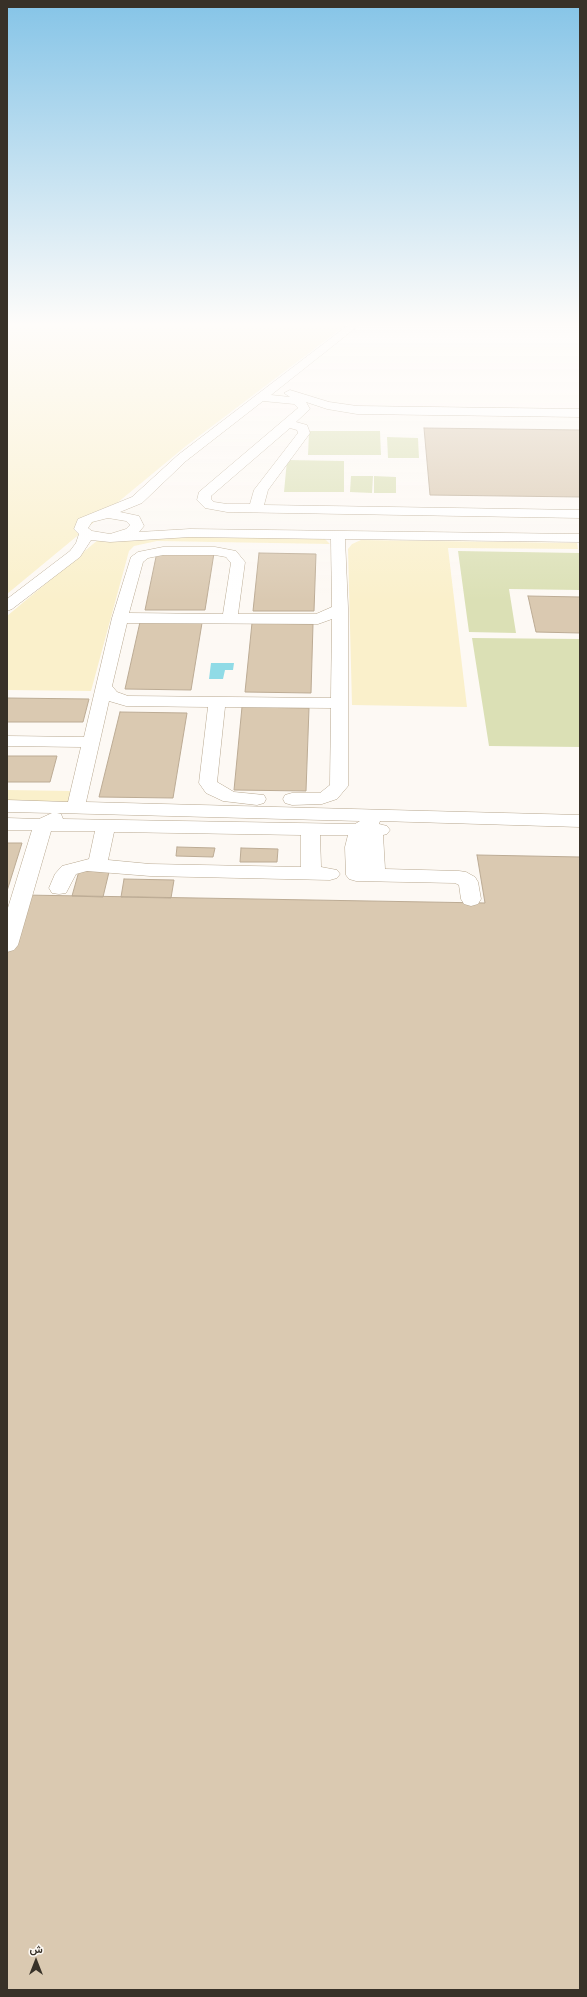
<!DOCTYPE html>
<meta charset="utf-8">
<style>
body{margin:0}
#map{position:relative;width:587px;height:1997px;overflow:hidden;background:#fdf9f4;font-family:Montserrat,Vazirmatn,sans-serif}
canvas{display:block}
.frame{position:absolute;inset:0;border:8px solid #383128;pointer-events:none}
.north{position:absolute;left:16px;top:1941px;width:40px;height:40px;-webkit-text-stroke:3px #fdf9f4;paint-order:stroke;rotate:0deg;font-size:11px;font-weight:700;line-height:16px;text-align:center;color:#383128}
.north::after{content:'';display:block;margin:auto;width:14px;height:18px;background:#383128;clip-path:polygon(50% 0,100% 100%,50% 72%,0 100%)}
</style>
<div id="map">
<canvas width="587" height="1997"></canvas>
<div class="frame"></div>
<div class="north">ش</div>
</div>
<script>
const ctx = document.querySelector('canvas').getContext('2d');
ctx.lineJoin = 'round';
function fill(path, color) { ctx.fillStyle = color; ctx.fill(path, 'evenodd'); }
const toPath = rows => new Path2D(rows.map(r => 'M' + r).join(''));
function strokePath(path, color, width, dash) { ctx.strokeStyle = color; ctx.lineWidth = width; ctx.lineCap = dash ? 'butt' : 'round'; ctx.setLineDash(dash || []); ctx.stroke(path); }
fill(toPath([
 [309,431,380,431,381,455,308,455],
 [387,437,418,438,419,458,388,458],
 [287,460,344,461,344,492,284,492],
 [351,476,373,476,372,493,350,492],
 [374,476,396,477,396,493,374,493],
 [458,551,579,553,580,590,509,589,516,633,469,632],
 [472,638,580,639,580,747,489,746]
]), '#dbe0b5');
fill(toPath([
 [7,322,350,322,186,446,7,594],
 [105,534,325,539,330,544,157,541,134,546,129,551,91,691,7,690,7,616],
 [361,540,577,543,578,549,448,548,467,707,352,705,348,549,352,544],
 [7,790,70,791,69,806,7,804]
]), '#faf0cb');
fill(toPath([
 [211,663,234,663,233,670,225,670,223,679,209,679]
]), '#90dbe6');
const building = toPath([
 [424,428,580,430,580,497,430,495,424,428],
 [157,552,214,553,205,610,145,610,157,552],
 [259,553,316,554,314,611,253,611,259,553],
 [528,596,580,597,580,633,536,632,528,596],
 [140,622,202,623,191,690,125,689,140,622],
 [252,623,313,624,311,693,245,692,252,623],
 [7,698,89,699,83,722,7,722,7,698],
 [242,707,309,708,306,791,234,790,242,707],
 [120,712,187,713,173,798,99,797,120,712],
 [7,756,57,756,50,782,7,782,7,756],
 [7,843,22,843,7,891,7,843],
 [177,847,215,848,213,857,176,856,177,847],
 [241,848,278,849,277,862,240,862,241,848],
 [477,855,580,857,580,1990,7,1990,7,955,24,895,485,903,477,855],
 [79,871,109,872,103,897,72,896,79,871],
 [124,879,174,880,171,898,121,897,124,879]
]);
fill(building, '#dac9b1');
strokePath(building, '#bcab94', 1);
const minor = toPath([
 [352,322,363,322,271,395,290,397,284,393,290,390,329,402,357,406,580,409,580,417,357,414,327,409,306,402,310,409,296,422,307,425,310,433,268,490,264,505,580,510,580,518,227,512,205,508,197,500,199,492,298,408,294,404,263,401,186,461,142,503,120,512,139,516,144,526,139,532,190,529,580,534,580,542,345,539,348,608,348,786,337,799,322,804,292,805,285,803,283,799,285,795,292,793,320,793,330,785,331,708,225,707,217,782,234,792,264,795,266,799,264,803,257,805,223,801,206,793,199,783,208,707,126,706,109,701,86,802,580,815,580,827,380,821,379,824,387,826,390,830,387,834,383,835,385,869,459,871,466,872,475,877,478,882,481,899,478,904,471,906,464,904,461,899,459,885,455,883,356,881,349,879,346,875,345,847,348,835,320,835,321,867,337,870,340,874,337,878,330,880,150,876,87,871,76,874,66,893,59,894,52,893,49,888,55,874,62,866,89,859,95,831,51,831,18,945,14,950,7,952,7,911,32,830,7,830,7,818,39,819,52,813,7,812,7,800,68,802,81,747,7,746,7,736,84,737,112,618,131,557,138,552,163,547,215,547,236,551,245,562,238,614,316,614,332,607,331,539,190,537,110,542,91,540,80,557,12,609,7,611,7,599,70,551,76,543,79,534,74,529,78,519,132,497,178,455,352,322],
 [290,428,297,430,298,433,254,490,250,504,227,504,214,502,211,499,211,496,290,428],
 [108,518,126,521,130,525,126,529,110,534,92,531,88,528,92,522,108,518],
 [163,555,215,555,226,557,231,563,223,614,129,613,143,562,148,558,163,555],
 [332,619,331,698,128,696,117,692,112,686,127,623,318,624,332,619],
 [57,813,360,821,355,824,63,819,61,814,57,813],
 [114,832,301,835,301,867,150,864,108,860,114,832]
]);
strokePath(minor, '#b8a890', 1);
fill(minor, '#fff');
const sky = ctx.createLinearGradient(0, 0, 0, 601);
sky.addColorStop(0, '#85c4e7');
sky.addColorStop(0.54, '#fefcfa');
sky.addColorStop(1, '#fefcfa00');
ctx.fillStyle = sky;
ctx.fillRect(0, 0, 587, 601);
</script>
